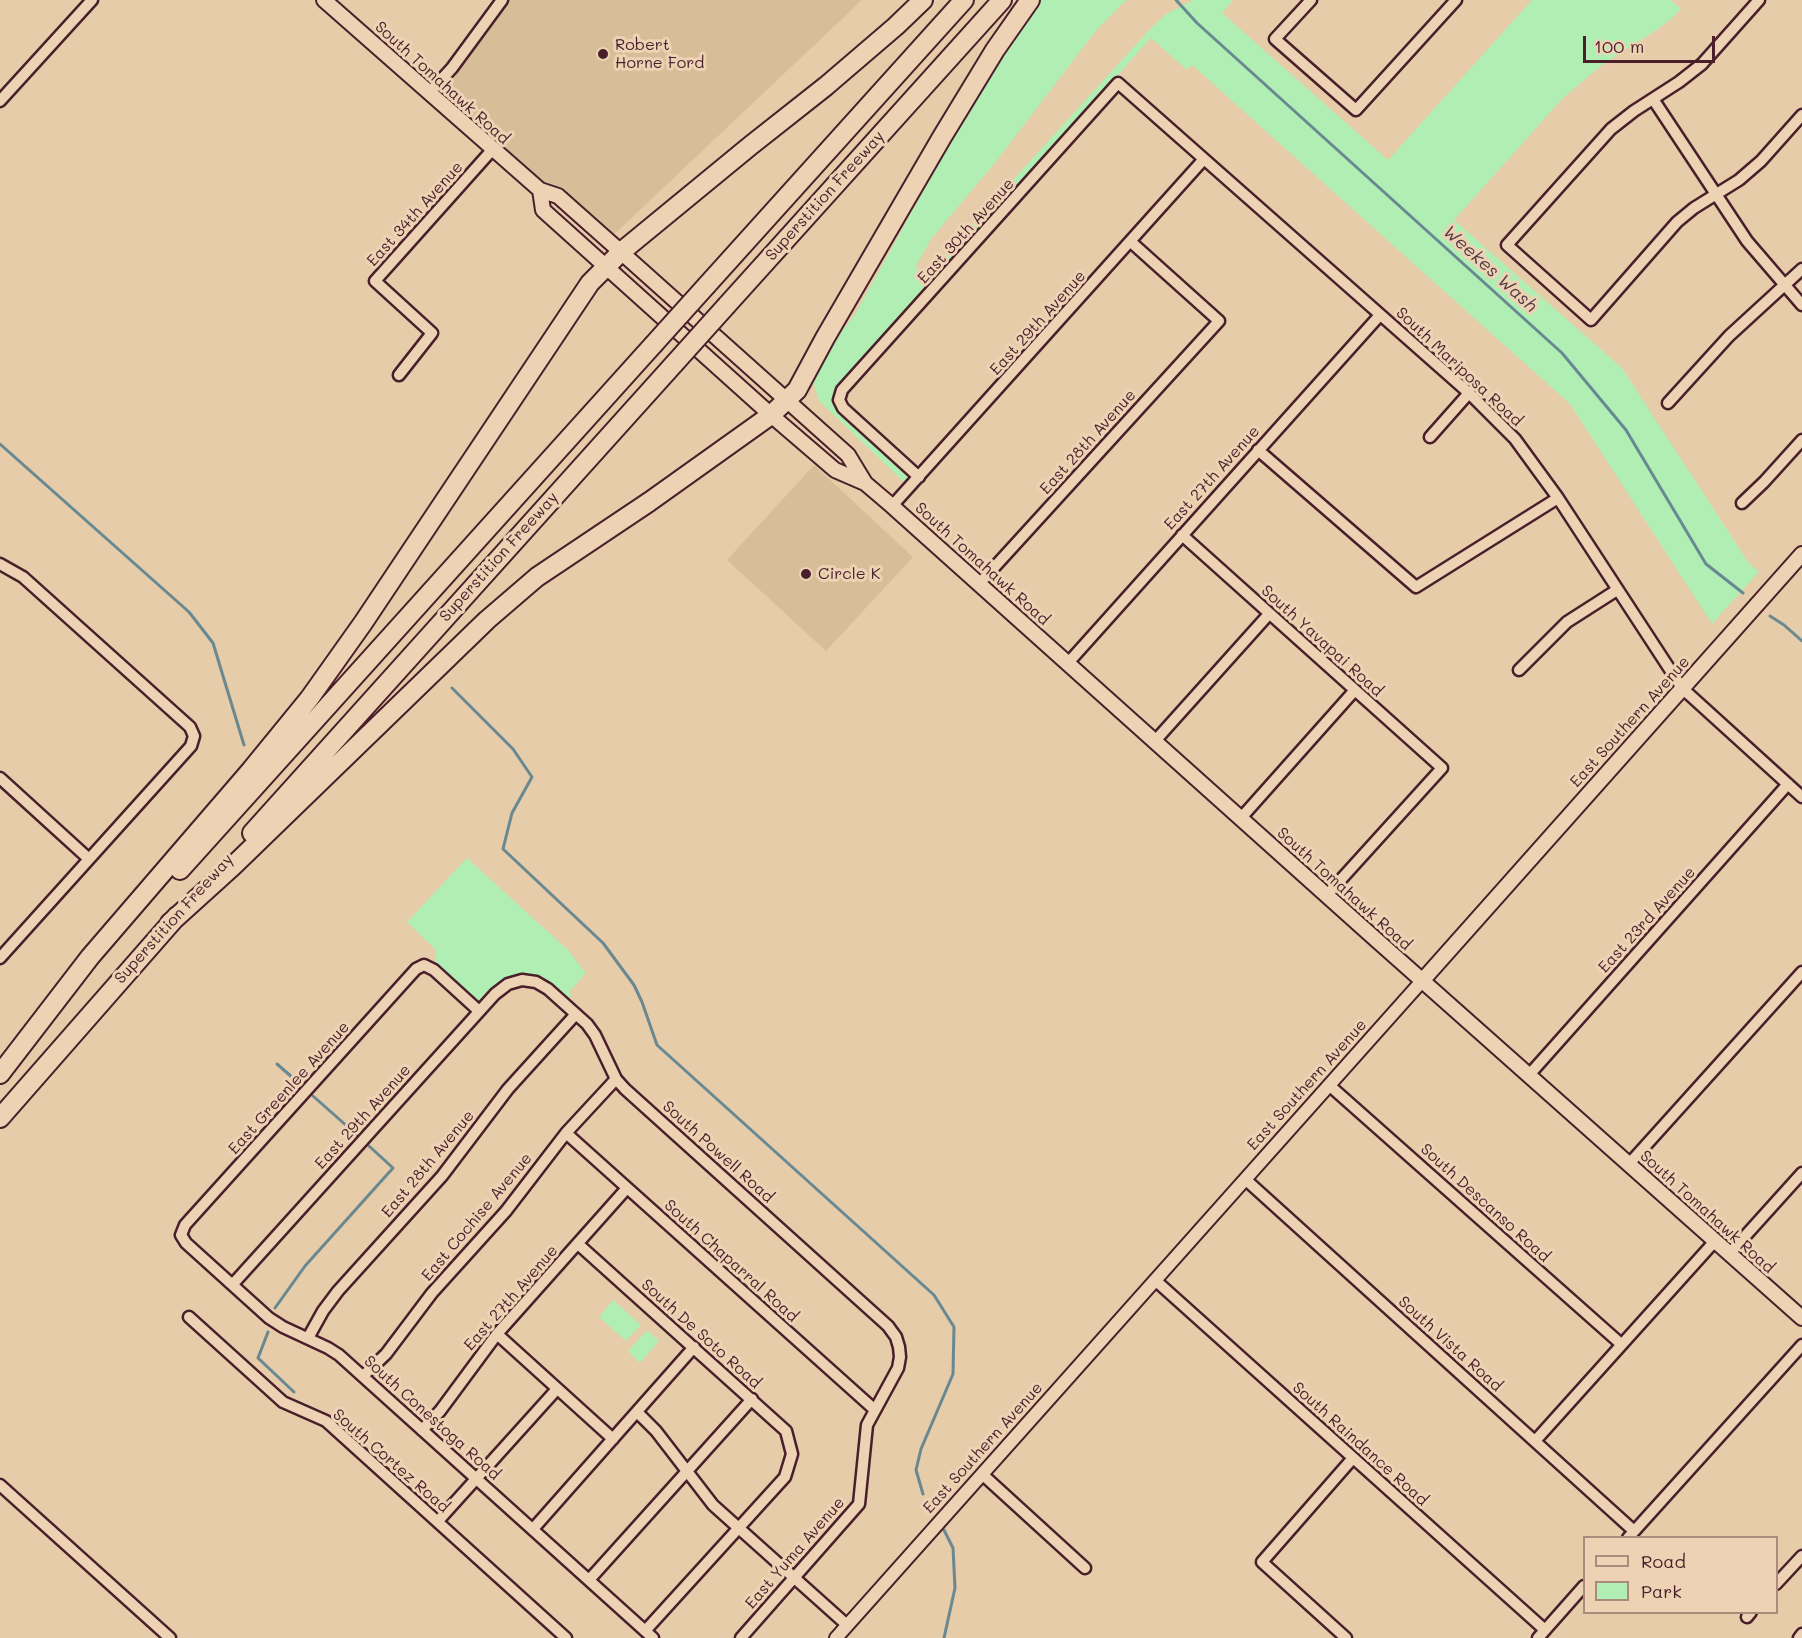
<!DOCTYPE html>
<style>
body{margin:0}
#map{position:relative;width:1802px;height:1638px;overflow:hidden;background:#e6cca8;font-family:Mali,sans-serif}
canvas{display:block}
.legend{position:absolute;left:1583px;top:1536px;width:195px;height:78px;box-sizing:border-box;background:#edd3b4;border:2px solid #ac8b7d;margin:0;padding:8px 10px;list-style:none;font-size:18px;color:#4a1f2b}
.legend li{display:flex;align-items:center;gap:12px;height:30px}
.legend b{width:30px;border:2px solid #ac8b7d}
.scale{position:absolute;left:1583px;top:36px;width:132px;height:27px;box-sizing:border-box;border:3px solid #4a1f2b;border-top:0;padding-left:8px;font-size:18px;line-height:21px;white-space:nowrap;color:#4a1f2b;-webkit-text-stroke:4px #edd3b4;paint-order:stroke}
</style>
<div id="map">
<canvas width="1802" height="1638"></canvas>
<ul class="legend">
<li><b style="height:8px;background:#edd3b4"></b>Road</li>
<li><b style="height:16px;background:#b0eeb4"></b>Park</li>
</ul>
<div class="scale">100 m</div>
</div>
<script>
const ctx = document.querySelector('canvas').getContext('2d');
ctx.lineJoin = 'round';
function fill(path, color) { ctx.fillStyle = color; ctx.fill(path, 'evenodd'); }
const toPath = rows => new Path2D(rows.map(r => 'M' + r).join(''));
function strokePath(path, color, width, dash) { ctx.strokeStyle = color; ctx.lineWidth = width; ctx.lineCap = dash ? 'butt' : 'round'; ctx.setLineDash(dash || []); ctx.stroke(path); }
function drawText(font, color, halo, rows, align = 'center') {
  ctx.font = font + ' Mali,sans-serif'; ctx.lineWidth = 6; ctx.setLineDash([]); ctx.textBaseline = 'middle'; ctx.strokeStyle = halo; ctx.fillStyle = color; for (const [text, x, y, turn = 0] of rows) {
    ctx.save(); ctx.translate(x, y); ctx.rotate((+turn || 0) * Math.PI / 180); ctx.textAlign = isNaN(turn) ? turn : align; if (halo) ctx.strokeText(text, 0, 0); ctx.fillText(text, 0, 0); ctx.restore();
  }
}
fill(toPath([
 [502,0,862,0,608,240,429,93],
 [814,465,913,557,826,651,727,560]
]), '#d8bd99');
fill(toPath([
 [1038,0,1128,0,1121,5,1095,32,994,164,931,239,916,266,918,271,925,271,932,269,1149,30,1166,14,1193,0,1233,0,1222,13,1388,160,1532,0,1671,0,1681,9,1672,18,1658,29,1602,65,1563,98,1454,220,1622,368,1748,562,1759,572,1712,624,1570,404,1192,65,1187,70,1151,38,837,388,835,393,834,400,837,410,906,473,908,477,906,484,819,401,813,382,815,372,828,347,854,316,926,186,949,138],
 [467,858,568,950,586,973,569,992,572,995,567,999,550,984,510,978,500,984,479,1001,473,998,435,962,436,950,407,922],
 [613,1300,641,1325,626,1341,599,1317],
 [647,1330,659,1341,640,1363,628,1351]
]), '#b0eeb4');
strokePath(toPath([
 [1176,0,1197,23,1562,353,1626,430,1706,564,1743,593],
 [0,444,189,612,213,643,244,745],
 [1770,616,1784,625,1802,641],
 [452,688,513,749,532,777,512,813,503,849,603,943,634,985,642,1002,657,1045,934,1295,954,1327,953,1374,921,1449,916,1470,923,1494],
 [277,1064,301,1085],
 [313,1096,357,1135],
 [275,1308,305,1266,393,1168,369,1146],
 [268,1332,258,1358,294,1392],
 [944,1638,955,1588,953,1548,944,1530]
]), '#698992', 3);
const minor = toPath([
 [1311,0,1275,39,1356,110,1456,0],
 [1759,0,1702,64,1679,82,1634,111,1611,129,1507,245,1591,320,1677,222,1694,208,1739,180,1761,161,1802,115],
 [429,93,452,68,502,0],
 [1653,99,1747,241,1802,305],
 [0,101,92,0],
 [399,375,432,333,375,281,492,150],
 [1668,403,1729,336,1802,269],
 [1430,437,1469,393],
 [1258,450,1416,587,1558,498],
 [919,477,843,408,839,400,842,390,1118,83,1469,393,1515,439,1558,498,1682,688,1802,797],
 [1742,503,1764,482,1802,440],
 [892,506,1204,159],
 [1182,535,1442,768,1326,896],
 [0,564,23,577,190,727,194,736,191,746,0,958],
 [979,584,1219,321,1131,242],
 [1068,663,1380,315],
 [1519,670,1567,622,1617,590],
 [1155,741,1269,614],
 [0,778,89,859],
 [1241,818,1355,690],
 [479,1011,434,970,424,965,416,969,185,1225,181,1235,186,1243,269,1318,283,1327,328,1348,339,1355,653,1638],
 [1529,1075,1788,784],
 [1329,1085,1621,1344],
 [566,1133,875,1410],
 [1629,1164,1802,972],
 [1245,1179,1634,1531],
 [578,1244,786,1431,792,1454,785,1477,645,1631],
 [1729,1254,1802,1173],
 [1155,1280,1545,1630],
 [233,1284,495,994,508,984,522,980,536,982,548,989,587,1024,595,1035,616,1079,625,1089,888,1326,896,1337,899,1347,900,1357,898,1368,867,1425,859,1504,741,1638],
 [189,1317,283,1402,326,1421,566,1638],
 [497,1334,613,1439],
 [308,1338,323,1311,338,1291,442,1176,508,1089,576,1014],
 [363,1376,386,1354,432,1293,506,1211,566,1133,616,1079],
 [637,1412,656,1431,713,1505,847,1625],
 [422,1430,440,1411,497,1334,627,1188],
 [1535,1441,1715,1241],
 [982,1474,1085,1568],
 [0,1485,170,1638],
 [438,1521,557,1389],
 [533,1529,694,1347],
 [1628,1538,1802,1345],
 [589,1580,752,1399],
 [1776,1584,1802,1556],
 [1747,1617,1751,1612],
 [1346,1638,1262,1562,1353,1458],
 [1538,1638,1584,1586],
 [1799,1638,1802,1634]
]);
const tertiary = toPath([
 [836,1638,1422,981]
]);
const secondary = toPath([
 [324,0,540,190,558,196,621,252,848,455,865,483],
 [540,190,543,210,771,415,835,470,865,483,892,506,1372,936,1802,1318],
 [1422,981,1802,554]
]);
const motorway = toPath([
 [707,285,964,0],
 [727,305,1002,0],
 [252,833,674,364],
 [180,870,653,345],
 [170,923,233,866,487,620,537,577,649,502,771,415,797,390,825,338,942,137,995,50,1030,0],
 [0,1074,90,957,251,770,309,699,363,623,590,283,621,252,750,146,826,86,896,26,923,0],
 [0,1118,177,916]
]);
strokePath(minor, '#4a1f2b', 15);
strokePath(tertiary, '#4a1f2b', 16);
strokePath(secondary, '#4a1f2b', 18);
strokePath(motorway, '#4a1f2b', 22);
strokePath(minor, '#edd3b4', 10);
strokePath(tertiary, '#edd3b4', 12);
strokePath(secondary, '#edd3b4', 14);
strokePath(motorway, '#edd3b4', 18);
const motorwayBridge = toPath([
 [653,345,707,285],
 [674,364,727,305]
]);
strokePath(motorwayBridge, '#4a1f2b', 22, []);
strokePath(motorwayBridge, '#edd3b4', 18);
for (const [x, y, r, color] of [
 [603,54,6,"#4a1f2b"],
 [806,574,6,"#4a1f2b"]
]) { const dot = new Path2D(); dot.arc(x, y, r, 0, 2 * Math.PI); ctx.fillStyle = color; ctx.fill(dot); strokePath(dot, '#edd3b4', 2); }
drawText('16px', '#4a1f2b', '#edd3b4', [
 ["Robert",615,45],
 ["Horne Ford",615,63],
 ["Circle K",818,574]
], 'left');
drawText('16px', '#4a1f2b', '#edd3b4', [
 ["South Tomahawk Road",442,83,42],
 ["Superstition Freeway",825,196,-48],
 ["East 34th Avenue",415,214,-48],
 ["East 30th Avenue",966,231,-48],
 ["East 29th Avenue",1038,323,-48],
 ["South Mariposa Road",1459,367,43],
 ["East 28th Avenue",1088,442,-48],
 ["East 27th Avenue",1212,478,-48],
 ["Superstition Freeway",499,557,-48],
 ["South Tomahawk Road",982,564,42],
 ["South Yavapai Road",1322,641,42],
 ["East Southern Avenue",1630,722,-48],
 ["South Tomahawk Road",1344,889,42],
 ["Superstition Freeway",174,919,-48],
 ["East 23rd Avenue",1647,920,-48],
 ["East Southern Avenue",1307,1085,-48],
 ["East Greenlee Avenue",289,1088,-48],
 ["East 29th Avenue",363,1117,-48],
 ["South Powell Road",718,1152,42],
 ["East 28th Avenue",428,1164,-50],
 ["South Descanso Road",1485,1203,42],
 ["South Tomahawk Road",1707,1212,42],
 ["East Cochise Avenue",477,1217,-50],
 ["South Chaparral Road",731,1261,42],
 ["East 27th Avenue",511,1298,-49],
 ["South De Soto Road",701,1334,42],
 ["South Vista Road",1450,1344,42],
 ["South Conestoga Road",432,1418,42],
 ["South Raindance Road",1360,1444,42],
 ["East Southern Avenue",983,1448,-48],
 ["South Cortez Road",391,1461,41],
 ["East Yuma Avenue",795,1553,-49]
]);
drawText('italic 18px', '#523945', '#edd3b4', [
 ["Weekes Wash",1490,269,42]
]);
</script>
